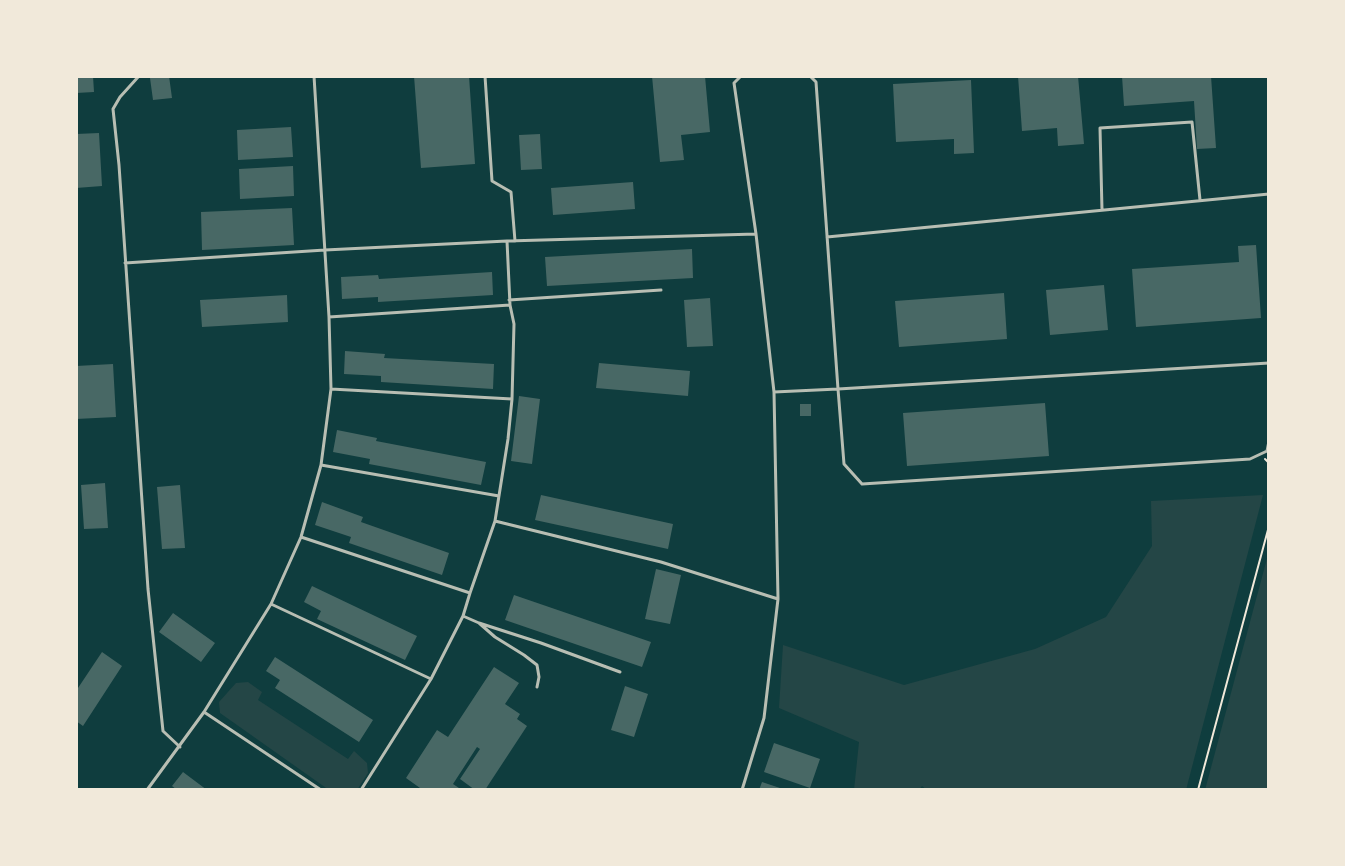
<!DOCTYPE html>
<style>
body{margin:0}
#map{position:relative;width:1345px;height:866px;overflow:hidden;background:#0f3d3e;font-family:"Sofia Sans Condensed",sans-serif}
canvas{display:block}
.frame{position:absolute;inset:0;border:78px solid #f1e9da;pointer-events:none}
</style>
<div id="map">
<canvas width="1345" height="866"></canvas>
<div class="frame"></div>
</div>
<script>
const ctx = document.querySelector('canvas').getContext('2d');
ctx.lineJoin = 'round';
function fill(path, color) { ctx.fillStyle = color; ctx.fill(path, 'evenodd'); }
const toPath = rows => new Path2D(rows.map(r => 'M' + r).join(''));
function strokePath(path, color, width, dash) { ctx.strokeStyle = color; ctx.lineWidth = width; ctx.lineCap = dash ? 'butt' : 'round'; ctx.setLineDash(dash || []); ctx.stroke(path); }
fill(toPath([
 [1263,495,1186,790,927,790,922,786,919,790,854,790,859,742,779,708,783,645,904,685,1035,649,1106,617,1152,546,1151,501],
 [1269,551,1269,790,1205,790],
 [248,682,262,692,258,700,348,759,354,751,367,763,368,773,357,790,329,790,220,713,219,702,236,683]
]), '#244646');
fill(toPath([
 [76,76,93,76,94,92,76,93],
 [159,76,169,76,172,98,153,100,150,78],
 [414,76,469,76,475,164,421,168],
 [652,76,705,76,710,132,681,135,684,160,660,162],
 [1018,76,1078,76,1084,144,1058,146,1057,128,1022,131],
 [1122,76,1211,76,1216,148,1197,149,1194,101,1124,106],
 [971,80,974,153,954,154,954,139,896,142,893,84],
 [291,127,293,157,238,160,237,130],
 [99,133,102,186,76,188,76,134],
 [540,134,542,169,521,170,519,135],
 [293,166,294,196,240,199,239,169],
 [633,182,635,209,553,215,551,188],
 [292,208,294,245,202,250,201,212],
 [1256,245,1261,318,1136,327,1132,269,1239,262,1238,246],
 [692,249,693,278,547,286,545,257],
 [492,272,493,295,378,302,378,297,342,299,341,277,378,275,379,279],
 [1104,285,1108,330,1050,335,1046,290],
 [1004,293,1007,339,899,347,895,301],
 [287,295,288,322,202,327,200,300],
 [710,298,713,346,687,347,684,300],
 [345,351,385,354,384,358,494,364,493,389,381,382,381,376,344,374],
 [599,363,690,371,688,396,596,388],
 [113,364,116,417,76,419,76,366],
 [519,396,540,399,532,464,511,461],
 [1045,403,1049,456,907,466,903,413],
 [800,404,811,404,811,416,800,416],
 [337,430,377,438,376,441,486,462,481,485,369,464,370,459,333,452],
 [105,483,108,528,84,529,81,485],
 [180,485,185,548,162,549,157,487],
 [541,495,673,524,668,549,535,520],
 [322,502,363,517,361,522,449,553,442,575,349,543,351,537,315,525],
 [656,569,681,575,670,624,645,619],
 [312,586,417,636,405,660,317,619,321,611,304,602],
 [514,595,651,642,642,667,505,620],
 [173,613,215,643,201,662,159,632],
 [102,652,122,666,83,726,76,721,76,691],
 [275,657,373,720,359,742,275,688,280,680,266,671],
 [494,667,519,683,505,704,520,714,517,719,527,726,485,790,475,790,460,779,480,749,477,747,453,784,462,790,419,790,420,788,406,778,437,730,448,737],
 [625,686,648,694,634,737,611,730],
 [774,743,820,759,810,788,764,772],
 [183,772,207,790,177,790,172,786],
 [762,782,783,789,783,790,759,790]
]), '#486865');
strokePath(toPath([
 [1265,459,1269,463],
 [1198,790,1269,526]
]), '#f1e9da', 2);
strokePath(toPath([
 [139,76,120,97,113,109,119,165,148,589,163,731,180,747],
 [485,76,492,181,511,192,515,241],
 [741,76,734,83,756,234,774,392,778,599,764,718,742,790],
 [1102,210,1100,128,1192,122,1200,200],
 [827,237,1269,194],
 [125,263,325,250,507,241,756,234],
 [509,300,661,290],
 [329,317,510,305],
 [1269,363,838,389,844,464,862,484,1250,459,1267,451,1269,441],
 [331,389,512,399],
 [774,392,838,389,816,82,810,76],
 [321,465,499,496],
 [495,521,661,562,778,599],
 [301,537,470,593],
 [271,604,431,679],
 [463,616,479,623,495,637,524,655,537,665,539,677,537,687],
 [479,623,541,643,620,672],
 [204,712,321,790],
 [147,790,204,712,271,604,301,537,321,465,331,389,329,317,314,76],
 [361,790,431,679,463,616,470,593,495,521,508,439,512,399,514,324,510,305,507,241]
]), '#b8beb3', 3);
</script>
